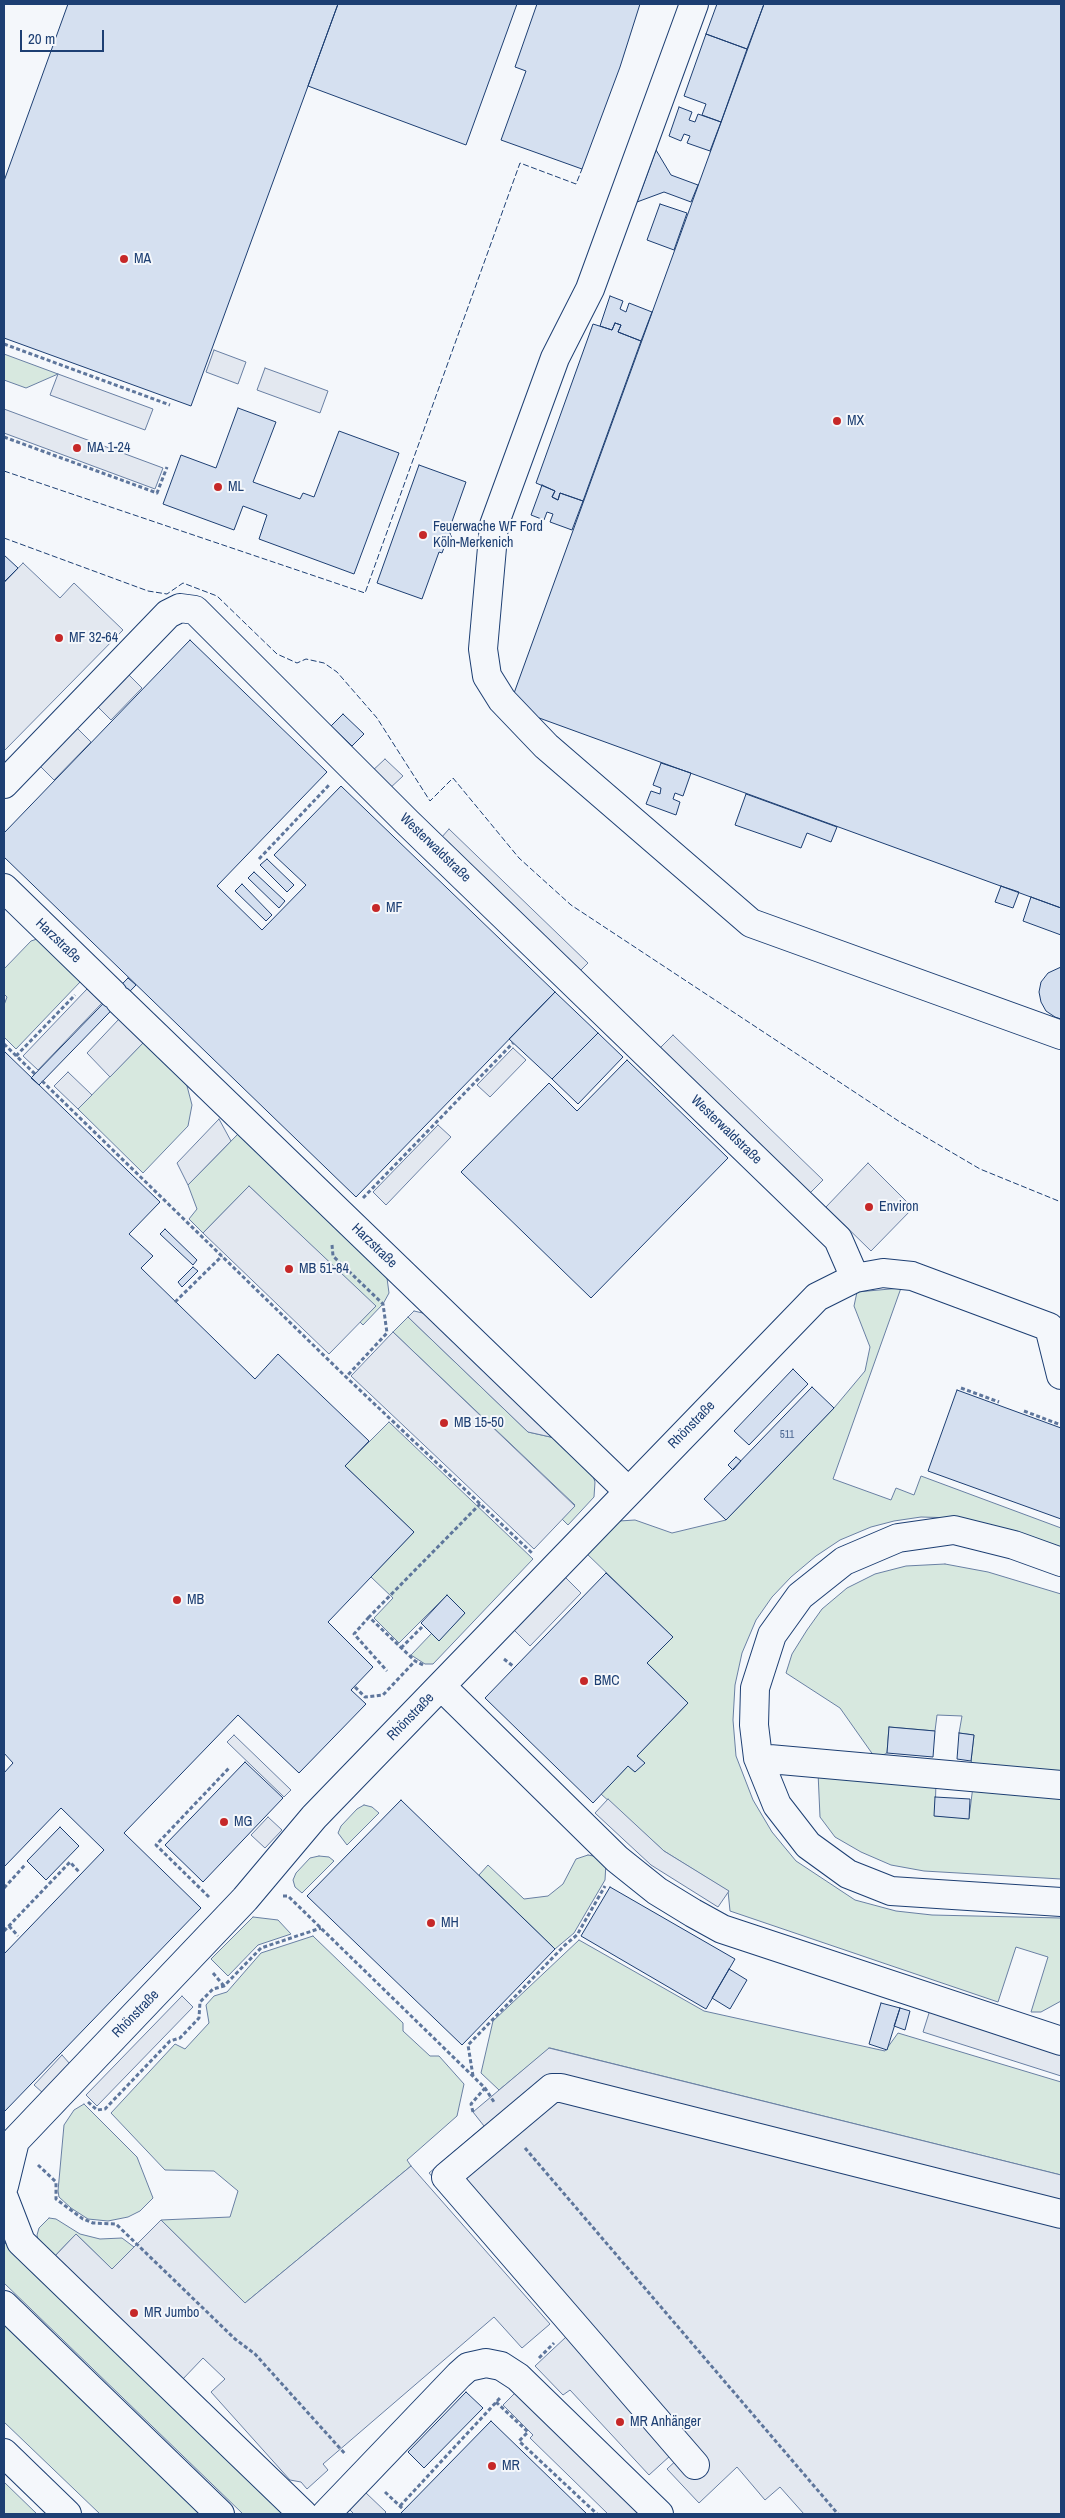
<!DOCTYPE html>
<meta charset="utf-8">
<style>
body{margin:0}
#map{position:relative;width:1065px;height:2518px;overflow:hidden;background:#f4f7fb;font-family:"Archivo Narrow",sans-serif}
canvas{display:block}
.frame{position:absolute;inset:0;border:5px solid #1d3f73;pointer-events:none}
.scale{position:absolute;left:20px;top:30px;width:84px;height:22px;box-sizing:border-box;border:2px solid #1d3f73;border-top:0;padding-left:6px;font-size:15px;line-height:18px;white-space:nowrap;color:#1d3f73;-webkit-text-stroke:4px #f4f7fb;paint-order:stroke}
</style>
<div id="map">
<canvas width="1065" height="2518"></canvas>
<div class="frame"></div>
<div class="scale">20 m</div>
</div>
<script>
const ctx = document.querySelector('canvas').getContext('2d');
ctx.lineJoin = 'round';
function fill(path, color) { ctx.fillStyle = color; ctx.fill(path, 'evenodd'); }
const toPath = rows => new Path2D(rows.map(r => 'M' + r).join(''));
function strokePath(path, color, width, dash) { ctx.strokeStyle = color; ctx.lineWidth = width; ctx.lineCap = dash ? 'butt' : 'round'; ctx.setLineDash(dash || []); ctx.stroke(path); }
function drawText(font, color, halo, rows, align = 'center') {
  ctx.font = font + ' "Archivo Narrow",sans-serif'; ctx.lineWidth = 4; ctx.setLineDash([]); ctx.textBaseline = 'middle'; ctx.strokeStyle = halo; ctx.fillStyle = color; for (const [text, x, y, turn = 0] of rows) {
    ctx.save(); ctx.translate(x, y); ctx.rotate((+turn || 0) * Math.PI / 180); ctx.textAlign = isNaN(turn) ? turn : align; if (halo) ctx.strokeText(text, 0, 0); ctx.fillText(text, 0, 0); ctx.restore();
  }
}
const green = toPath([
 [4,354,58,374,26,388,4,380,4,354],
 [37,939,81,981,16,1049,4,1037,4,1005,7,997,4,994,4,969,31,941,37,939],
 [143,1043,182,1079,187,1086,192,1105,188,1126,143,1173,78,1109,143,1043],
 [239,1133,387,1278,389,1293,383,1304,363,1325,360,1322,375,1306,249,1186,203,1233,189,1219,197,1209,188,1185,239,1133],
 [901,1288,833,1479,891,1500,896,1488,914,1495,921,1476,1061,1528,1061,1552,955,1518,921,1517,894,1521,871,1527,840,1540,816,1556,791,1577,772,1597,756,1620,742,1653,735,1685,733,1720,736,1756,753,1800,772,1832,796,1861,855,1900,896,1911,932,1915,1061,1918,1061,2001,1041,2012,1031,2012,1048,1957,1016,1947,998,2002,730,1911,728,1891,664,1851,601,1794,628,1766,635,1772,644,1763,637,1756,688,1703,647,1663,673,1637,585,1552,619,1521,635,1520,672,1533,726,1520,834,1408,865,1371,870,1347,854,1306,857,1292,901,1288],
 [408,1317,528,1432,555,1438,592,1473,595,1482,594,1497,568,1525,562,1519,575,1505,393,1332,408,1317],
 [389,1422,533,1559,433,1664,425,1664,411,1655,432,1633,439,1640,465,1613,447,1595,399,1643,374,1618,393,1598,371,1577,414,1532,345,1466,389,1422],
 [945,1564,988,1572,1061,1594,1061,1776,978,1768,971,1761,974,1735,959,1733,962,1716,937,1715,935,1731,889,1727,887,1753,876,1759,840,1708,786,1673,792,1654,807,1630,822,1609,847,1588,875,1574,906,1566,945,1564],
 [818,1772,936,1782,935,1816,969,1818,973,1786,1061,1794,1061,1879,924,1871,891,1865,861,1852,835,1837,820,1817,818,1772],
 [364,1805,372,1807,379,1813,347,1845,338,1833,341,1826,357,1809,364,1805],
 [588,1855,599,1857,606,1863,605,1880,574,1933,555,1949,479,1875,488,1865,524,1899,548,1896,563,1884,576,1859,588,1855],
 [319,1856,329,1857,334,1861,302,1893,295,1887,293,1880,296,1873,310,1858,319,1856],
 [253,1917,278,1920,291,1934,258,1945,228,1976,211,1959,253,1917],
 [313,1936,403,2023,403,2031,430,2056,439,2056,464,2084,457,2116,407,2160,411,2166,245,2303,161,2220,230,2217,238,2191,214,2171,165,2170,111,2113,175,2044,185,2049,209,2023,206,2005,214,1996,227,1992,261,1953,313,1936],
 [579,1940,704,2011,885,2051,898,2033,1061,2082,1061,2175,550,2048,499,2090,481,2073,493,2021,579,1940],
 [84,2104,137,2157,153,2198,140,2211,128,2217,108,2221,88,2219,71,2208,59,2197,58,2191,64,2125,74,2110,84,2104],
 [49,2218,56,2219,80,2234,100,2239,122,2238,134,2247,112,2269,76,2234,54,2257,38,2240,37,2235,39,2228,49,2218],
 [4,2242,5,2243,284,2514,243,2514,4,2283,4,2242],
 [4,2324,201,2514,100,2514,4,2422,4,2324],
 [4,2482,37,2514,4,2514,4,2482]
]);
fill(green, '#d7e8df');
strokePath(green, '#687fa3', 1);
const parking = toPath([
 [214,350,246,362,238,384,206,372,214,350],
 [265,368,328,391,320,413,257,390,265,368],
 [58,374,153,409,145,430,50,395,58,374],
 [4,409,163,468,155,489,4,433,4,409],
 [23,563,60,598,74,583,123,630,4,751,4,583,23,563],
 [128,674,142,688,111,720,97,706,128,674],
 [77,728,91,742,54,780,40,766,77,728],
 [385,759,403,776,388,790,370,773,385,759],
 [449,829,588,963,580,971,441,838,449,829],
 [87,989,102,1003,38,1070,23,1056,87,989],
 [119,1019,143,1043,110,1077,87,1053,119,1019],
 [673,1035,823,1180,810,1193,660,1048,673,1035],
 [513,1048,526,1060,490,1097,477,1085,513,1048],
 [68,1072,92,1095,78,1109,54,1086,68,1072],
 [219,1119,231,1141,188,1185,177,1163,219,1119],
 [438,1125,451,1137,386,1205,373,1192,438,1125],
 [868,1163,913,1208,871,1251,826,1207,868,1163],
 [249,1186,376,1306,329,1354,203,1233,249,1186],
 [414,1311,427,1314,555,1438,528,1432,408,1317,414,1311],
 [393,1332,575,1506,534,1549,351,1376,393,1332],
 [564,1576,581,1593,530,1646,513,1629,564,1576],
 [234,1735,291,1790,284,1797,227,1742,234,1735],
 [608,1799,664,1851,729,1891,718,1907,651,1865,595,1813,608,1799],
 [268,1817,282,1830,265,1848,251,1835,268,1817],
 [182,1996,193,2007,97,2106,86,2095,182,1996],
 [930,2010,1061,2051,1061,2076,923,2032,930,2010],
 [549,2048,1061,2175,1061,2514,804,2514,780,2487,765,2500,737,2467,699,2503,667,2469,681,2456,429,2173,484,2126,473,2112,549,2048],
 [62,2055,70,2064,43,2093,34,2085,62,2055],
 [411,2166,550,2324,522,2348,494,2317,323,2464,328,2470,307,2489,301,2482,290,2480,211,2392,225,2379,203,2358,181,2381,54,2257,76,2234,112,2269,161,2220,245,2303,411,2166],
 [566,2337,671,2455,649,2475,570,2390,563,2395,535,2366,566,2337],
 [516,2392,642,2514,608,2514,530,2438,533,2435,503,2405,516,2392],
 [365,2492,386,2512,384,2514,354,2514,349,2509,365,2492]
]);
fill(parking, '#e3e8f0');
strokePath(parking, '#687fa3', 1);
const building = toPath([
 [68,4,338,4,191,406,4,338,4,181,68,4],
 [338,4,517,4,466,145,308,86,338,4],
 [537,4,640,4,620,67,582,169,501,140,526,71,515,67,537,4],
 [717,4,764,4,747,49,706,34,717,4],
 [764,4,1061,4,1061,908,509,707,764,4],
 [706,34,747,49,721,122,702,115,706,104,684,96,706,34],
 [679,107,692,112,689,120,695,122,698,114,721,122,710,151,687,143,690,136,684,134,681,141,669,136,679,107],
 [656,150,671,175,698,185,691,202,664,192,637,202,656,150],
 [660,204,687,213,674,250,647,240,660,204],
 [610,296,623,301,620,309,626,312,629,303,652,312,641,341,618,332,621,325,615,323,612,330,600,326,610,296],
 [615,323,621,325,618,332,641,341,583,501,560,493,558,500,552,497,555,491,536,483,593,324,612,330,615,323],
 [238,408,276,422,253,482,300,499,303,493,314,497,339,431,399,453,354,574,259,539,267,515,243,506,234,530,163,504,181,455,216,468,238,408],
 [419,465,466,482,449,530,452,539,445,545,442,553,439,552,422,599,377,583,419,465],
 [542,485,555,491,552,497,558,500,560,493,583,501,572,530,550,522,553,514,547,512,544,520,531,515,542,485],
 [4,555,18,568,4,582,4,555],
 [190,640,327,772,217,886,262,930,306,885,274,855,341,786,555,992,356,1197,4,857,4,833,190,640],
 [343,714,364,734,352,746,331,726,343,714],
 [661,763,691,773,683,796,675,793,673,799,680,802,676,815,646,804,651,791,660,794,661,788,653,785,661,763],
 [746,794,837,827,831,842,807,833,801,848,735,825,746,794],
 [267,859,294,885,287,892,260,865,267,859],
 [254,872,285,901,279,908,248,878,254,872],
 [242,884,272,915,266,921,235,891,242,884],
 [1001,886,1019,892,1013,908,995,902,1001,886],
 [1031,897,1061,908,1061,935,1023,921,1031,897],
 [1061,967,1061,1019,1055,1017,1046,1011,1041,1002,1039,992,1041,982,1048,973,1061,967],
 [128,978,136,985,39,1085,31,1078,128,978],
 [555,992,598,1033,552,1079,509,1039,555,992],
 [598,1033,623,1057,578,1104,552,1079,598,1033],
 [4,1051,160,1202,129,1234,153,1256,141,1268,255,1379,278,1354,369,1441,345,1466,414,1532,328,1622,373,1667,351,1690,366,1704,299,1773,238,1715,124,1833,201,1908,4,2112,4,1954,104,1850,61,1808,4,1867,4,1773,13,1763,4,1753,4,1051],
 [627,1060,728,1158,591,1298,461,1172,549,1083,577,1111,627,1060],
 [165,1229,197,1260,193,1265,160,1234,165,1229],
 [193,1267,198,1271,182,1287,178,1282,193,1267],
 [793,1369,808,1384,749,1445,734,1431,793,1369],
 [812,1387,834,1408,726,1520,704,1499,812,1387],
 [957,1390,1061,1428,1061,1519,928,1471,957,1390],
 [736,1457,741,1461,733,1470,728,1465,736,1457],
 [606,1573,673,1637,647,1663,688,1703,637,1756,645,1763,635,1772,628,1766,593,1803,485,1698,606,1573],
 [447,1595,465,1613,439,1641,421,1623,447,1595],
 [889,1727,935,1731,933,1757,887,1753,889,1727],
 [959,1733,974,1735,971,1761,957,1759,959,1733],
 [245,1762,283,1798,203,1882,165,1845,245,1762],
 [935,1797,970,1799,969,1819,934,1816,935,1797],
 [401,1800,555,1949,462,2045,307,1896,401,1800],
 [60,1827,79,1846,46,1880,27,1861,60,1827],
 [610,1887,735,1959,706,2009,581,1936,610,1887],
 [729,1969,747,1980,730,2009,712,1998,729,1969],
 [881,2003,900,2008,887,2050,869,2044,881,2003],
 [900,2008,910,2011,905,2030,894,2026,900,2008],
 [466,2392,483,2408,424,2468,408,2452,466,2392],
 [491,2421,587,2514,400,2514,491,2421]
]);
fill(building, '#d5e0f0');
strokePath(building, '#1d3f73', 1);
const minor = toPath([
 [694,4,590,289,555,358,494,525,483,649,487,676,502,700,546,746,751,923,1061,1035],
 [4,784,168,614,180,608,195,610,407,822,838,1239,855,1278],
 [4,888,113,994],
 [120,1001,628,1491],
 [1061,1562,1014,1545,954,1530,898,1538,844,1561,800,1596,772,1635,755,1688,754,1725,758,1758,777,1805,808,1845,848,1874,891,1891,1061,1902],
 [441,1686,617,1859,657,1891,693,1913,722,1929,1061,2041],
 [758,1758,1061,1785],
 [4,2186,15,2141,245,1899,314,1817,817,1297,855,1278,883,1273,912,1276,1049,1327,1061,1375],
 [4,2198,21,2242,303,2514],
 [4,2305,220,2514],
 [4,2453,67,2514],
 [695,2465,446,2177,552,2088,561,2088,1061,2214],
 [326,2514,459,2375,468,2367,486,2363,501,2366,518,2377,659,2514]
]);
strokePath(minor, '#1d3f73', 30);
strokePath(toPath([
 [4,344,170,405],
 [4,437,157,493,167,467],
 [259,859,329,785],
 [4,1044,35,1074],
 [16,1056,75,995],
 [42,1081,346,1377,532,1553],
 [363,1198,513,1043],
 [332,1245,333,1256,383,1304,387,1333,346,1377],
 [175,1302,222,1256],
 [961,1388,999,1402],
 [1024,1411,1061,1425],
 [369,1617,354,1634,387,1671],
 [401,1648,422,1627],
 [504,1659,513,1666],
 [423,1665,415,1661,369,1617,480,1504],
 [355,1687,365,1697,383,1695,415,1661],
 [4,1888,25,1865],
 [283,1896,288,1896,485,2088,494,2102],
 [209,1897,156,1845,230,1767],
 [9,1926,18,1936],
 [4,1931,70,1862,80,1873],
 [213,1973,224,1986],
 [473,2076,468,2045,565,1945,577,1935,605,1886],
 [88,2102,97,2110,105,2109,170,2041,180,2038,199,2018,200,2002,213,1989,224,1986,261,1948,321,1928],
 [473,2112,471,2104,485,2088],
 [525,2148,838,2514],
 [38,2165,56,2182,56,2199,83,2219,93,2223,116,2224,235,2339,255,2354,346,2455],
 [539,2358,554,2343],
 [496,2402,528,2432,519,2441,597,2514],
 [385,2492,404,2510],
 [400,2506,500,2398]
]), '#5e769c', 3, [4, 2.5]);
strokePath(minor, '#f4f7fb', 28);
strokePath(toPath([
 [4,471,365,593,520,163,576,184,582,169],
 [4,538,148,591,167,594,183,583,217,596,277,654,297,663,306,659,324,663,337,672,377,718,430,801,453,778,519,858,571,905,900,1122,980,1169,1061,1202]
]), '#1d3f73', 1, [6, 2.5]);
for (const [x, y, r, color] of [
 [124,259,5,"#c62828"],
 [837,421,5,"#c62828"],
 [77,448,5,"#c62828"],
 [218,487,5,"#c62828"],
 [423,535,5,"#c62828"],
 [59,638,5,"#c62828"],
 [376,908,5,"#c62828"],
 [869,1207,5,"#c62828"],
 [289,1269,5,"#c62828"],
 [444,1423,5,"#c62828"],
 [177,1600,5,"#c62828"],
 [584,1681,5,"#c62828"],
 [224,1822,5,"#c62828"],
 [431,1923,5,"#c62828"],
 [134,2313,5,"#c62828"],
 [620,2422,5,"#c62828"],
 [492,2466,5,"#c62828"]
]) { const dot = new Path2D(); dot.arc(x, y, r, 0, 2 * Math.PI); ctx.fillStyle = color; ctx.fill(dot); strokePath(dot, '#f4f7fb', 2); }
drawText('11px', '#4b6792', null, [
 ["511",787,1435]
]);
drawText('14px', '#1d3f73', '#f4f7fb', [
 ["MA",134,259],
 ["MX",847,421],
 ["MA 1-24",87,448],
 ["ML",228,487],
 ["Feuerwache WF Ford",433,527],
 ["Köln-Merkenich",433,543],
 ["MF 32-64",69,638],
 ["MF",386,908],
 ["Environ",879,1207],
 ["MB 51-84",299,1269],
 ["MB 15-50",454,1423],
 ["MB",187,1600],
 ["BMC",594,1681],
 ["MG",234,1822],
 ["MH",441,1923],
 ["MR Jumbo",144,2313],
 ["MR Anhänger",630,2422],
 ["MR",502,2466]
], 'left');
drawText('14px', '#1d3f73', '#f4f7fb', [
 ["Westerwaldstraße",435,848,44],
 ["Harzstraße",58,941,44],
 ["Westerwaldstraße",726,1130,44],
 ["Harzstraße",374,1246,44],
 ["Rhönstraße",692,1425,-46],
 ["Rhönstraße",411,1717,-46],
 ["Rhönstraße",136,2014,-46]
]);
</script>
